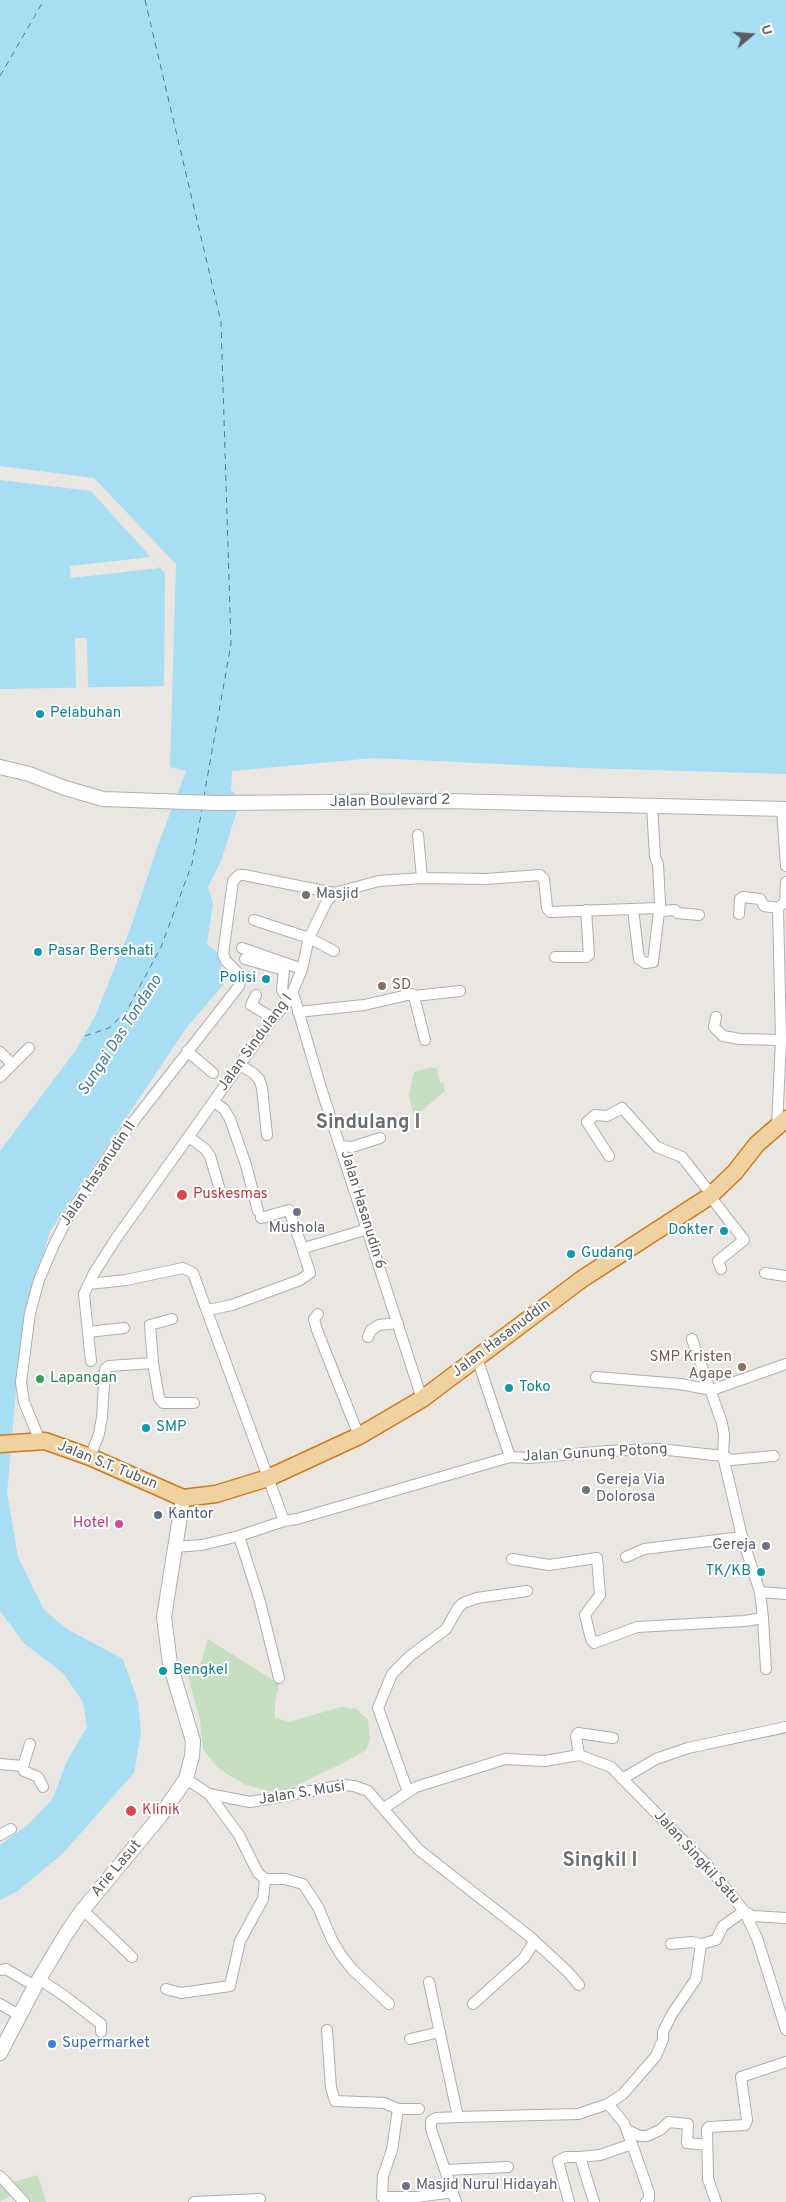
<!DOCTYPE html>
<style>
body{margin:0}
#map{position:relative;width:786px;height:2202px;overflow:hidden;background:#eae6e1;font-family:Overpass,sans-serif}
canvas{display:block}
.north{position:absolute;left:726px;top:10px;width:50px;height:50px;-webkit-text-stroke:4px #fff;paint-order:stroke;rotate:72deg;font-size:14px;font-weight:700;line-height:20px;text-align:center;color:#595d5f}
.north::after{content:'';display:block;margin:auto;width:18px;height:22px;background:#595d5f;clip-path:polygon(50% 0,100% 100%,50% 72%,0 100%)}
</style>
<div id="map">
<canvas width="786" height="2202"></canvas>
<div class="north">U</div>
</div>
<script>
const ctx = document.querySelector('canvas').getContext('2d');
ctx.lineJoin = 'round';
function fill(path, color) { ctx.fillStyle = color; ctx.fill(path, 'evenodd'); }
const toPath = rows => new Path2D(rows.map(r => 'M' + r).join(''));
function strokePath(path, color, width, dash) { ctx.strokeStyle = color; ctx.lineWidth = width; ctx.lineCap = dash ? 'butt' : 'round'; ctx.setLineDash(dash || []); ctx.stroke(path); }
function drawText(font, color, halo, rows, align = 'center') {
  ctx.font = font + ' Overpass,sans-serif'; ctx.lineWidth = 4; ctx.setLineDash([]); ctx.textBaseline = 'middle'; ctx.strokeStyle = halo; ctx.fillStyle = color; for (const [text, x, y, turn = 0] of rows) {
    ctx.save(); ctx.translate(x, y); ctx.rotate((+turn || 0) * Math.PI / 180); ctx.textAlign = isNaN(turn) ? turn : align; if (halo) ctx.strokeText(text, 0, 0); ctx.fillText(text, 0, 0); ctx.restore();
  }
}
fill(toPath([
 [428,1068,437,1068,440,1083,443,1082,445,1091,420,1112,413,1114,409,1094,414,1072],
 [208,1639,279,1684,275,1702,275,1718,289,1722,341,1707,357,1709,368,1720,370,1739,366,1750,343,1763,289,1789,270,1791,246,1785,230,1776,217,1767,203,1749,200,1720,187,1673,198,1672],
 [38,2175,46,2202,28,2202,10,2183],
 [4,2185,13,2194,0,2202,0,2186]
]), '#c5dfc0');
fill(toPath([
 [0,0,786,0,786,774,582,768,374,758,232,771,231,790,241,798,221,861,208,887,213,903,207,944,220,955,224,984,187,1027,50,1231,21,1336,7,1493,18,1557,44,1610,67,1629,123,1659,138,1702,141,1732,134,1773,63,1853,18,1891,0,1900,0,1845,29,1824,53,1798,66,1763,87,1727,83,1702,63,1673,25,1644,0,1611,0,1151,76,1050,96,1014,129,932,157,848,186,771,170,767,176,564,94,478,0,466],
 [0,480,91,491,165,573,164,686,0,689]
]), '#a8def3');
fill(toPath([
 [151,557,160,568,71,578,70,566],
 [75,638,87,638,88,688,76,688]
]), '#eae6e1');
strokePath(toPath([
 [145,0,221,322,231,644,204,796],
 [0,76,44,0],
 [85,1036,109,1028,126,1012,161,947,192,864,202,809]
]), '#467c99', 1, [6, 5]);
const minor = toPath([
 [782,809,786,866],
 [418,835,422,878],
 [633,909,639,959,645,963,653,962,660,903,658,864,655,857,652,805],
 [739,914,740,899,743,897,760,899,764,906,778,908,785,902,786,882],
 [254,920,309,938,334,951],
 [242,948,302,969],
 [555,957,586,957,589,955,586,910],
 [245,959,284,970,282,990,289,1001],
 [293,993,321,1088,422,1399],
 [256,995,251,1005,273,1018],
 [414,996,460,991],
 [298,1012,364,1005,412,994,414,996,425,1040],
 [716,1017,714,1027,723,1036,740,1039,781,1040],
 [187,1051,213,1073],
 [0,1052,12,1064],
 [240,1065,253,1073,259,1079,262,1088,267,1135],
 [0,1077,29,1048],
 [214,1102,224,1109,230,1119,246,1165,258,1211],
 [777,1127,781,1040,778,908],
 [189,1137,205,1149,210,1156,221,1194],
 [341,1146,352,1147,380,1138],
 [609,1156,587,1122,595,1115,607,1116,622,1108,657,1147,682,1157,711,1194],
 [710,1196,744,1240,718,1261,721,1269],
 [261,1218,289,1210,303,1250],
 [765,1273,786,1276],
 [89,1284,126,1280,183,1268,193,1273,284,1521],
 [208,1310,232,1305,300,1280,310,1273,303,1251,304,1248,368,1229],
 [318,1314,314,1319,317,1330,359,1436],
 [172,1319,150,1325,153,1363,159,1398,163,1403,194,1403],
 [88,1332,124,1328],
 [368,1337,371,1330,379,1325,398,1323],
 [477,1358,510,1457,530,1458,607,1451,659,1449,723,1456,731,1460,774,1456],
 [91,1361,84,1294,94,1273,115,1240,273,1018,289,1001,302,969,309,938,327,901,334,893,379,881,422,878,486,879,540,875,544,879,547,908,550,912,659,908,662,911,675,910,677,913,699,915],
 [596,1377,680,1384,712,1390,786,1364],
 [40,1441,24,1402,21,1382,30,1313,39,1280,53,1247,69,1215,119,1140,239,986,241,976,226,961,223,954,233,881,239,875,244,875,334,893],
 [90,1457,99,1434,102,1417,105,1369,109,1366,153,1363],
 [239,1536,260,1602,279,1678],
 [174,1547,202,1545,239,1536,284,1521,297,1519,510,1457],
 [626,1557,644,1549,742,1537],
 [512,1559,549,1565,597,1558,600,1595,585,1615,591,1639,594,1643,637,1627,745,1621,763,1618,760,1592,742,1537,723,1456,724,1435,722,1423,692,1339],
 [760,1592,786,1594],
 [763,1618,766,1669],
 [579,1755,576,1736,578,1733,613,1738],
 [0,1764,23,1766,30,1744],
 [23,1766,24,1771,38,1777,43,1787],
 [186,1779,209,1794,250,1802,344,1785,354,1786,368,1791,419,1850,529,1936,568,1972,579,1985],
 [622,1779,656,1759,688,1748,786,1727],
 [408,1792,378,1708,392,1674,410,1656,446,1629,458,1608,463,1603,477,1598,527,1591],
 [209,1794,239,1835,258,1873,265,1879,285,1879,303,1884,318,1907,332,1940,341,1955,352,1969,389,2004],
 [384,1808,416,1787,505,1759,545,1761,579,1755,611,1767,707,1865,744,1911,757,1938,786,2030],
 [0,1835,11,1829],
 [83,1910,132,1957],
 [671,1944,692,1942,701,1944],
 [0,1970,6,1969,35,1986],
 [39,1979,66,1997,101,2024,101,2032],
 [429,1982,458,2117],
 [166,1989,181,1993,230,1986,240,1941,263,1899,265,1879],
 [0,2004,19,2015],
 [473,2004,524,1958,534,1942],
 [327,2030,331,2088,335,2101,384,2103,398,2109,392,2150,383,2176,382,2197,417,2197,453,2192],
 [410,2039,440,2032],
 [398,2109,419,2109],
 [627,2130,640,2136,647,2136,660,2130,669,2122,688,2124,687,2143,707,2145],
 [632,2144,649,2193,649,2199,646,2202],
 [580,2157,600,2155,632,2144,624,2123,608,2104],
 [446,2170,508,2167],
 [0,2176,24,2202],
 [194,2202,260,2199],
 [456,2202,431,2129,431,2121,436,2118,458,2117,578,2114,608,2104,623,2094,656,2056,663,2039,663,2032,672,2014,696,1979,701,1944,716,1940,723,1926,744,1911,753,1916,786,1918],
 [569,2202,558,2161,566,2157,580,2157,594,2202],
 [716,2202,708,2179,707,2129,709,2127,745,2125,747,2120,741,2077,786,2062]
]);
const secondary = toPath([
 [0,767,29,774,65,788,103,799,216,803,446,801,786,809],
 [0,2053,35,1986,66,1934,81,1912,161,1815,186,1779,192,1756,193,1741,170,1664,164,1617,183,1498]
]);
const trunk = toPath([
 [0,1444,45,1441,90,1457,183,1498,216,1494,268,1478,359,1436,422,1399,582,1279,710,1196,735,1172,757,1144,786,1119]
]);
strokePath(minor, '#acafb2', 12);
strokePath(secondary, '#adb1b4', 16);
strokePath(trunk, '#ce791d', 19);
strokePath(minor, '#fff', 10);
strokePath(secondary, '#fff', 14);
strokePath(trunk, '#f0d2a0', 16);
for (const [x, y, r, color] of [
 [40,714,5,"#0f9aa8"],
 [306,895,5,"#6b7280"],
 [38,952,5,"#0f9aa8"],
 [266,979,5,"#0f9aa8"],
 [382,986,5,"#8d6e63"],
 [182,1195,6,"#e0444e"],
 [297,1212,5,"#6b7280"],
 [724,1231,5,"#0f9aa8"],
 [571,1254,5,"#0f9aa8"],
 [742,1367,5,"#8d6e63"],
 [40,1379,5,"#2e9e5b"],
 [509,1388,5,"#0f9aa8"],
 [146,1428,5,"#0f9aa8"],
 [586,1490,5,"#6b7280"],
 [158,1515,5,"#5c6f8a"],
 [119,1524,5,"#d1479c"],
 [766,1546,5,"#6b7280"],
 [761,1572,5,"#0f9aa8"],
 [163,1671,5,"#0f9aa8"],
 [131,1811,6,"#e0444e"],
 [52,2044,5,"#3f7fe0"],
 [406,2186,5,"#6b7280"]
]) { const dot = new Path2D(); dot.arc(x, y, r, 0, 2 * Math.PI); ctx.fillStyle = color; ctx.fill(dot); strokePath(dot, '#fff', 2); }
drawText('15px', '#0d838f', '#fff', [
 ["Pelabuhan",50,714],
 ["Pasar Bersehati",48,952],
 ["Polisi",256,979,"right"],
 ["Dokter",714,1231,"right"],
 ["Gudang",581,1254],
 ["Toko",519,1388],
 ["SMP",156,1428],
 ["TK/KB",751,1572,"right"],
 ["Bengkel",173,1671]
], 'left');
drawText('15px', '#595d5f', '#fff', [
 ["Jalan Boulevard 2",390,802,-1],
 ["Jalan Sindulang I",256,1043,-54],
 ["Jalan Hasanudin II",99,1174,-56],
 ["Jalan Hasanudin 6",362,1210,73],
 ["Jalan Hasanuddin",502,1339,-37],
 ["Jalan Gunung Potong",595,1454,-3],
 ["Jalan S.T. Tubun",107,1466,22],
 ["Jalan S. Musi",302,1794,-9],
 ["Jalan Singkil Satu",696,1858,48],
 ["Arie Lasut",117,1869,-50]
]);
drawText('15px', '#5b616d', '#fff', [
 ["Masjid",316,895],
 ["Mushola",297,1229,"center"],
 ["Gereja Via",596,1481],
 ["Dolorosa",596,1498],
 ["Gereja",756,1546,"right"],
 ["Masjid Nurul Hidayah",416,2186]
], 'left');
drawText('15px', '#785e54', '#fff', [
 ["SD",392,986],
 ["SMP Kristen",732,1358,"right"],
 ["Agape",732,1375,"right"]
], 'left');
drawText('15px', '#be3a42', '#fff', [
 ["Puskesmas",193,1195],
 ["Klinik",142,1811]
], 'left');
drawText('15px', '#27864d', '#fff', [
 ["Lapangan",50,1379]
], 'left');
drawText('15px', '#4e5e75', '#fff', [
 ["Kantor",168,1515]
], 'left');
drawText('15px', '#b23c85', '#fff', [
 ["Hotel",109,1524]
], 'right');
drawText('15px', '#366cbe', '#fff', [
 ["Supermarket",62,2044]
], 'left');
drawText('italic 16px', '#467c99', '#fff', [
 ["Sungai Das Tondano",121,1036,-57]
]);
drawText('bold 20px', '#6a6f71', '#fff', [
 ["Sindulang I",368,1124],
 ["Singkil I",600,1862]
]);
</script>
